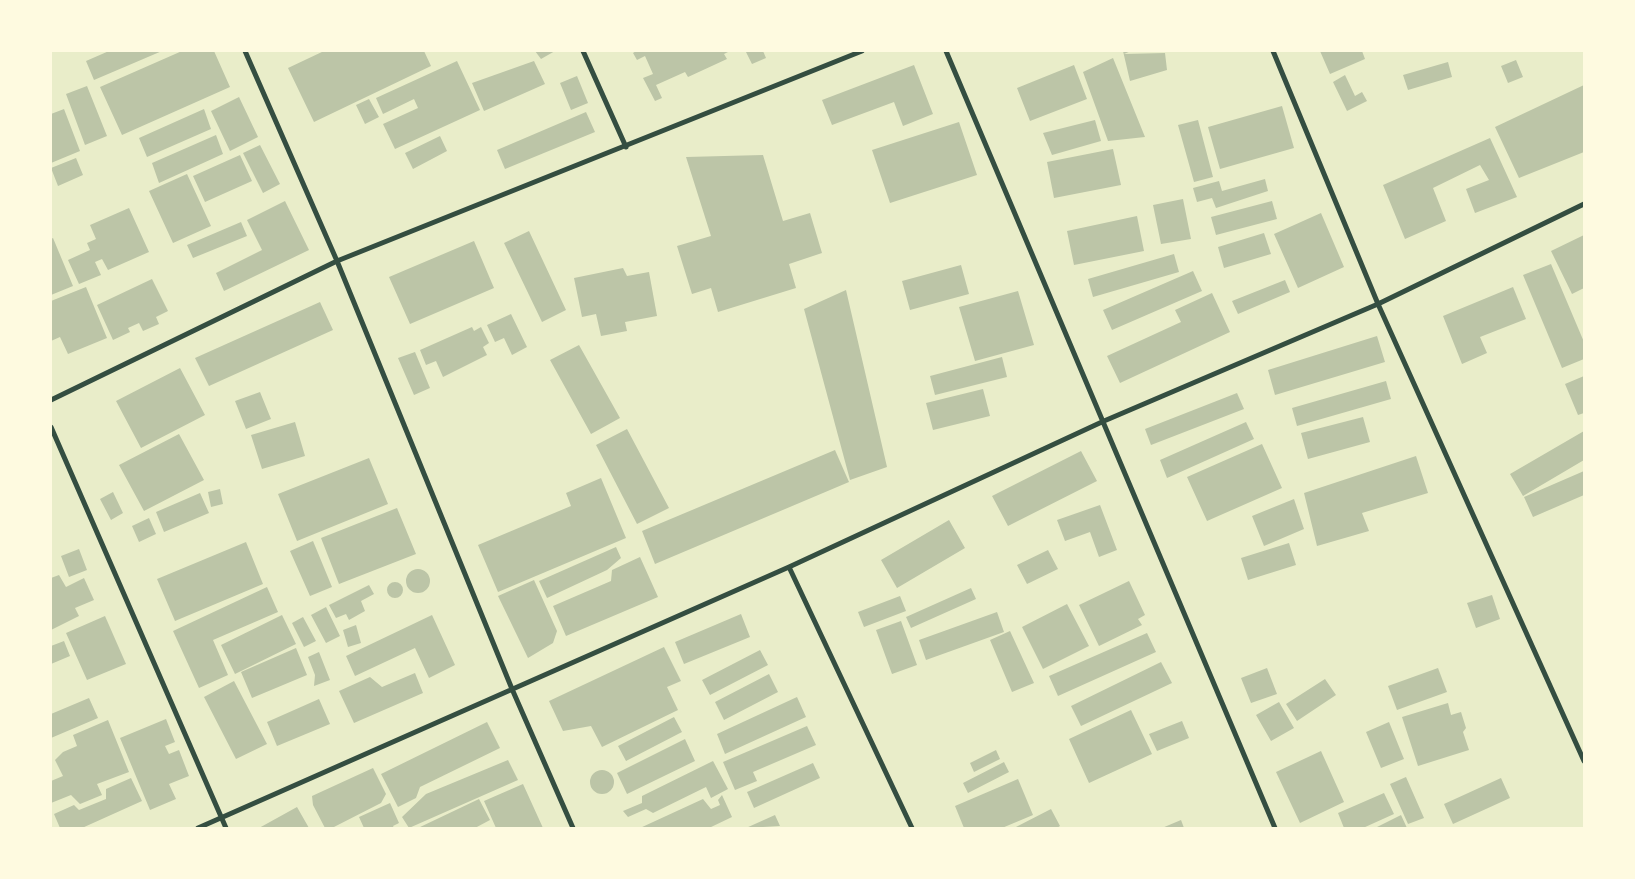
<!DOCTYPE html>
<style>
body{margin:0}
#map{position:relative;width:1635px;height:879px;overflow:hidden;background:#e9edc9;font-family:Ubuntu,sans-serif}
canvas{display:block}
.frame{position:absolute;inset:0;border:52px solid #fefae0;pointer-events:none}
</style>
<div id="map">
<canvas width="1635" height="879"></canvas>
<div class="frame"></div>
</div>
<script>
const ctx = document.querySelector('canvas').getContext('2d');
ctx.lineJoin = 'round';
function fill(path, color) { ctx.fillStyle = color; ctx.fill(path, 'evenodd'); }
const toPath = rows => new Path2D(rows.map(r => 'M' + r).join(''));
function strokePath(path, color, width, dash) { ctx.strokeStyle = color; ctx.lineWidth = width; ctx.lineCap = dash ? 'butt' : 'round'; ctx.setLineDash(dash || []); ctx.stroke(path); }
fill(toPath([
 [109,51,162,51,94,80,86,61],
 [182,51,214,51,230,87,122,135,100,87],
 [324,51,424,51,431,66,314,122,288,68],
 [535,51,555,51,541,59],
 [636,51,730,51,724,54,727,59,688,77,685,72,656,85,662,98,655,101,643,78,653,74,645,56,637,60,633,53],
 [748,51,763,51,766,58,752,64,746,52],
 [1123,51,1131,51,1124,54,1165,53,1167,70,1130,81],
 [1320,51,1362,51,1365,59,1330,74],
 [1113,58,1145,137,1108,141,1083,72],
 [1516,60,1523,77,1508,83,1501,66],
 [457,61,480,110,395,149,383,124,418,108,414,99,383,114,376,98],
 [534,61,545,84,484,111,472,83],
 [1448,62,1452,77,1408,90,1403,75],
 [914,65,933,114,903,126,894,102,832,125,822,100],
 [1074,65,1087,99,1030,121,1017,88],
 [1345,75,1355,96,1362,92,1367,101,1347,111,1333,82],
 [577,76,588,103,571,110,560,83],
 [1584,85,1584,152,1519,178,1495,127],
 [87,86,107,136,85,145,66,94],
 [239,97,258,137,230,151,211,111],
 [369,99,379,117,365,124,356,105],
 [1282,106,1294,148,1220,169,1208,127],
 [64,109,80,151,51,163,51,114],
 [204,109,211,129,147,157,139,138],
 [586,112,595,132,505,169,497,150],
 [1095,120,1101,141,1052,155,1043,133],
 [1198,120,1213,177,1194,182,1178,125],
 [959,122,977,175,890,203,872,150],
 [216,135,223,154,159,183,152,163],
 [440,136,447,151,413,169,405,153],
 [1490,138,1517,197,1475,213,1466,189,1489,180,1480,165,1433,188,1446,221,1405,239,1383,185],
 [260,145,280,184,263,193,243,153],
 [1113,149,1121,185,1054,198,1047,162],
 [240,155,252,181,205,202,193,176],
 [763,155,783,221,810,213,822,253,789,264,796,288,718,312,711,288,692,294,677,246,711,236,686,157],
 [76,158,83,175,58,186,51,168],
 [187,174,211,226,173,243,149,191],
 [1265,179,1268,191,1216,208,1212,198,1197,202,1193,188,1219,181,1222,191],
 [1183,199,1191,239,1161,244,1153,205],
 [285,201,309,250,224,291,216,273,262,250,247,220],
 [1272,201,1277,219,1216,235,1211,217],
 [129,208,149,252,108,270,102,259,95,262,101,275,79,284,68,260,90,250,87,243,96,239,90,225],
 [1321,213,1344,267,1298,288,1274,234],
 [1137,216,1144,251,1074,265,1067,231],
 [241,222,247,236,193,258,187,245],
 [529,231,566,310,542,322,504,243],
 [1264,233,1271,254,1224,268,1218,247],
 [1584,235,1584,288,1572,294,1551,251],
 [53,238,73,286,51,295,51,239],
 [474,241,494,288,410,324,389,277],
 [1174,254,1179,272,1093,297,1088,279],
 [1551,264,1584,342,1584,359,1562,368,1523,275],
 [961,265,969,294,910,310,902,281],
 [623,268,627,276,649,272,657,316,625,322,627,331,601,336,596,314,582,317,574,278],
 [1193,271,1202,291,1112,330,1103,310],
 [152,279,168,311,156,317,159,324,143,331,139,323,128,328,130,332,113,340,97,305],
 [1285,280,1290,292,1238,314,1232,301],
 [86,287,107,338,68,354,60,337,51,341,51,301],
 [1513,287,1526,319,1480,337,1487,353,1462,364,1443,316],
 [846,290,887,467,850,480,804,309],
 [1018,291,1034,345,975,361,959,307],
 [1212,293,1230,332,1120,383,1107,356,1181,322,1175,310],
 [320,302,333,330,209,386,195,358],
 [511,314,527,347,512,355,504,338,495,342,487,325],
 [472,327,474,331,481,327,489,343,483,347,487,355,443,377,436,361,426,365,420,350],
 [1377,336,1385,362,1275,395,1268,370],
 [579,345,620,418,591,434,550,360],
 [415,352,430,388,414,395,398,358],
 [1002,357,1007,377,935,395,930,376],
 [180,368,205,415,141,448,116,401],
 [1584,376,1584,413,1578,415,1565,384],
 [1386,381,1391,399,1297,426,1292,408],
 [983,389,990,416,933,430,926,403],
 [260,392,271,419,246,429,235,401],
 [1237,393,1244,409,1151,445,1145,429],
 [1363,417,1370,442,1308,459,1301,433],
 [295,422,305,456,262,469,251,435],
 [1246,422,1254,439,1167,478,1160,460],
 [627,429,669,508,637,524,596,445],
 [1584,431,1584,460,1523,496,1510,474],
 [179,434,204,480,144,511,119,465],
 [1262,444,1282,488,1207,521,1187,477],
 [835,450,849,482,655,564,642,531],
 [1081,451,1097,481,1008,526,992,496],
 [1416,456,1428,493,1362,513,1369,531,1317,546,1304,493],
 [369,458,388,504,297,541,278,494],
 [1584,471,1584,495,1533,517,1524,497],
 [601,478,626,538,498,592,478,545,571,506,566,493],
 [220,489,223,504,211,507,208,492],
 [113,492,123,513,111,520,100,499],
 [200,493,209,513,164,532,156,512],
 [1294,499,1304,529,1264,546,1252,516],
 [1100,505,1117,550,1099,557,1090,532,1065,541,1057,520],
 [397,508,416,554,339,584,321,538],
 [149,518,156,534,139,542,132,526],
 [949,520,965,548,897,588,881,560],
 [313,541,332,587,310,596,290,551],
 [246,542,263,584,175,621,157,579],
 [1289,543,1296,565,1248,580,1241,558],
 [616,547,621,558,607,570,547,598,539,581],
 [79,549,87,570,69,577,61,556],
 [1048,550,1058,569,1027,584,1017,565],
 [640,557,658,597,566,636,553,606,611,581,612,570],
 '406 581a12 12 0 1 1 24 0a12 12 0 1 1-24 0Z',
 [59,575,66,587,84,578,94,600,75,608,79,616,51,630,51,578],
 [534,580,557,631,553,643,528,658,498,596],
 [1129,581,1145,615,1138,619,1142,625,1099,646,1079,605],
 '387 590a8 8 0 1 1 16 0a8 8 0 1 1-16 0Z',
 [369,585,374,594,361,601,365,611,349,620,346,614,336,618,329,605],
 [267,587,278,612,213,640,228,675,199,688,173,631],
 [971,588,976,599,911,628,906,617],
 [1492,595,1500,619,1476,628,1467,603],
 [900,596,906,611,864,627,858,612],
 [1067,604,1089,646,1043,669,1022,627],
 [326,607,340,636,326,643,311,615],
 [997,612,1004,632,926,660,919,640],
 [741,614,750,637,684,664,675,642],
 [282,615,296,644,235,674,221,645],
 [432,615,455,665,429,678,415,648,355,676,346,656],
 [105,616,126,664,87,680,66,633],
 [303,617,316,641,304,647,292,623],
 [901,621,917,665,892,674,876,630],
 [356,625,361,643,348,647,343,630],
 [1010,631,1034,683,1012,692,990,640],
 [1147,633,1156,652,1058,696,1049,676],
 [64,641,70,656,51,664,51,646],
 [664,647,681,681,667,687,678,710,602,747,591,726,563,731,549,701],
 [296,648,307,675,252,698,241,672],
 [760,650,768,665,710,695,702,680],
 [319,652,330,680,314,686,315,675,308,657],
 [1161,662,1172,683,1081,726,1071,706],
 [1267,668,1277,694,1251,703,1241,678],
 [1438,668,1447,692,1397,710,1388,686],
 [415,673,423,693,354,723,339,691,370,677,382,687],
 [769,674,778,692,724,720,715,702],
 [1325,679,1336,695,1297,721,1286,704],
 [234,681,267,744,236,759,204,697],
 [797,697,806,717,725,754,717,734],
 [89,698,98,718,51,738,51,714],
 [319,699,330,724,277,746,267,722],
 [1279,702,1294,728,1271,741,1256,715],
 [1448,703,1451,715,1461,712,1466,728,1463,732,1469,750,1418,766,1402,717],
 [1131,710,1152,754,1089,783,1069,739],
 [674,717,682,732,626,761,618,746],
 [166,719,175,742,165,746,169,754,179,750,189,776,169,784,176,799,150,810,120,738],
 [108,720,129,772,97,784,102,795,80,804,71,795,51,803,51,781,63,776,55,760,63,752,77,746,73,735],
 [1182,721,1189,738,1157,751,1149,734],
 [487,722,500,748,420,787,416,798,398,807,381,774],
 [1389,722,1404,759,1381,768,1366,732],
 [807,726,816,745,753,772,757,781,735,790,723,762],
 [685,739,695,761,627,794,617,773],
 [996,750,1000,759,974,772,970,763],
 [1321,751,1344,802,1300,823,1276,772],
 [508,760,518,780,409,828,402,817,426,794],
 [713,761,728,789,711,798,706,787,653,813,646,809,628,817,623,811,642,803,642,796],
 [1004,762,1009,772,968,793,963,783],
 [813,763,820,778,754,808,747,792],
 [373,768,386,794,381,803,332,828,325,828,313,805,312,796],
 '590 782a12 12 0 1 1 24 0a12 12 0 1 1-24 0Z',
 [1406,777,1424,818,1408,824,1390,784],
 [131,778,142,801,82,828,60,828,54,814,74,805,79,810,106,799,106,789],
 [1501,778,1510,798,1453,824,1444,804],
 [1018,779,1033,815,1002,828,964,828,955,806],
 [523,784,543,828,496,828,484,801],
 [1384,793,1394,814,1363,828,1344,828,1338,813],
 [722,795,732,817,709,828,640,828,703,799,711,809,720,805,718,800],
 [479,799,490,820,475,828,418,828],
 [390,803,399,823,393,826,394,828,364,828,359,817],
 [297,807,309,828,259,828],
 [1051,809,1060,826,1057,828,1014,828],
 [775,815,780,826,746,828],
 [1401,815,1407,828,1375,828],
 [1181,820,1184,828,1162,828]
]), '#bcc5a7');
strokePath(toPath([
 [245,51,337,261,512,689,573,828],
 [583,51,626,147],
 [946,51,1275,828],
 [1273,51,1378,304,1584,761],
 [51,400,337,261,862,51],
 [51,427,226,828],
 [789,567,912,828],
 [198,828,789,567,1104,421,1378,304,1584,204]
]), '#344e41', 5);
</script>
